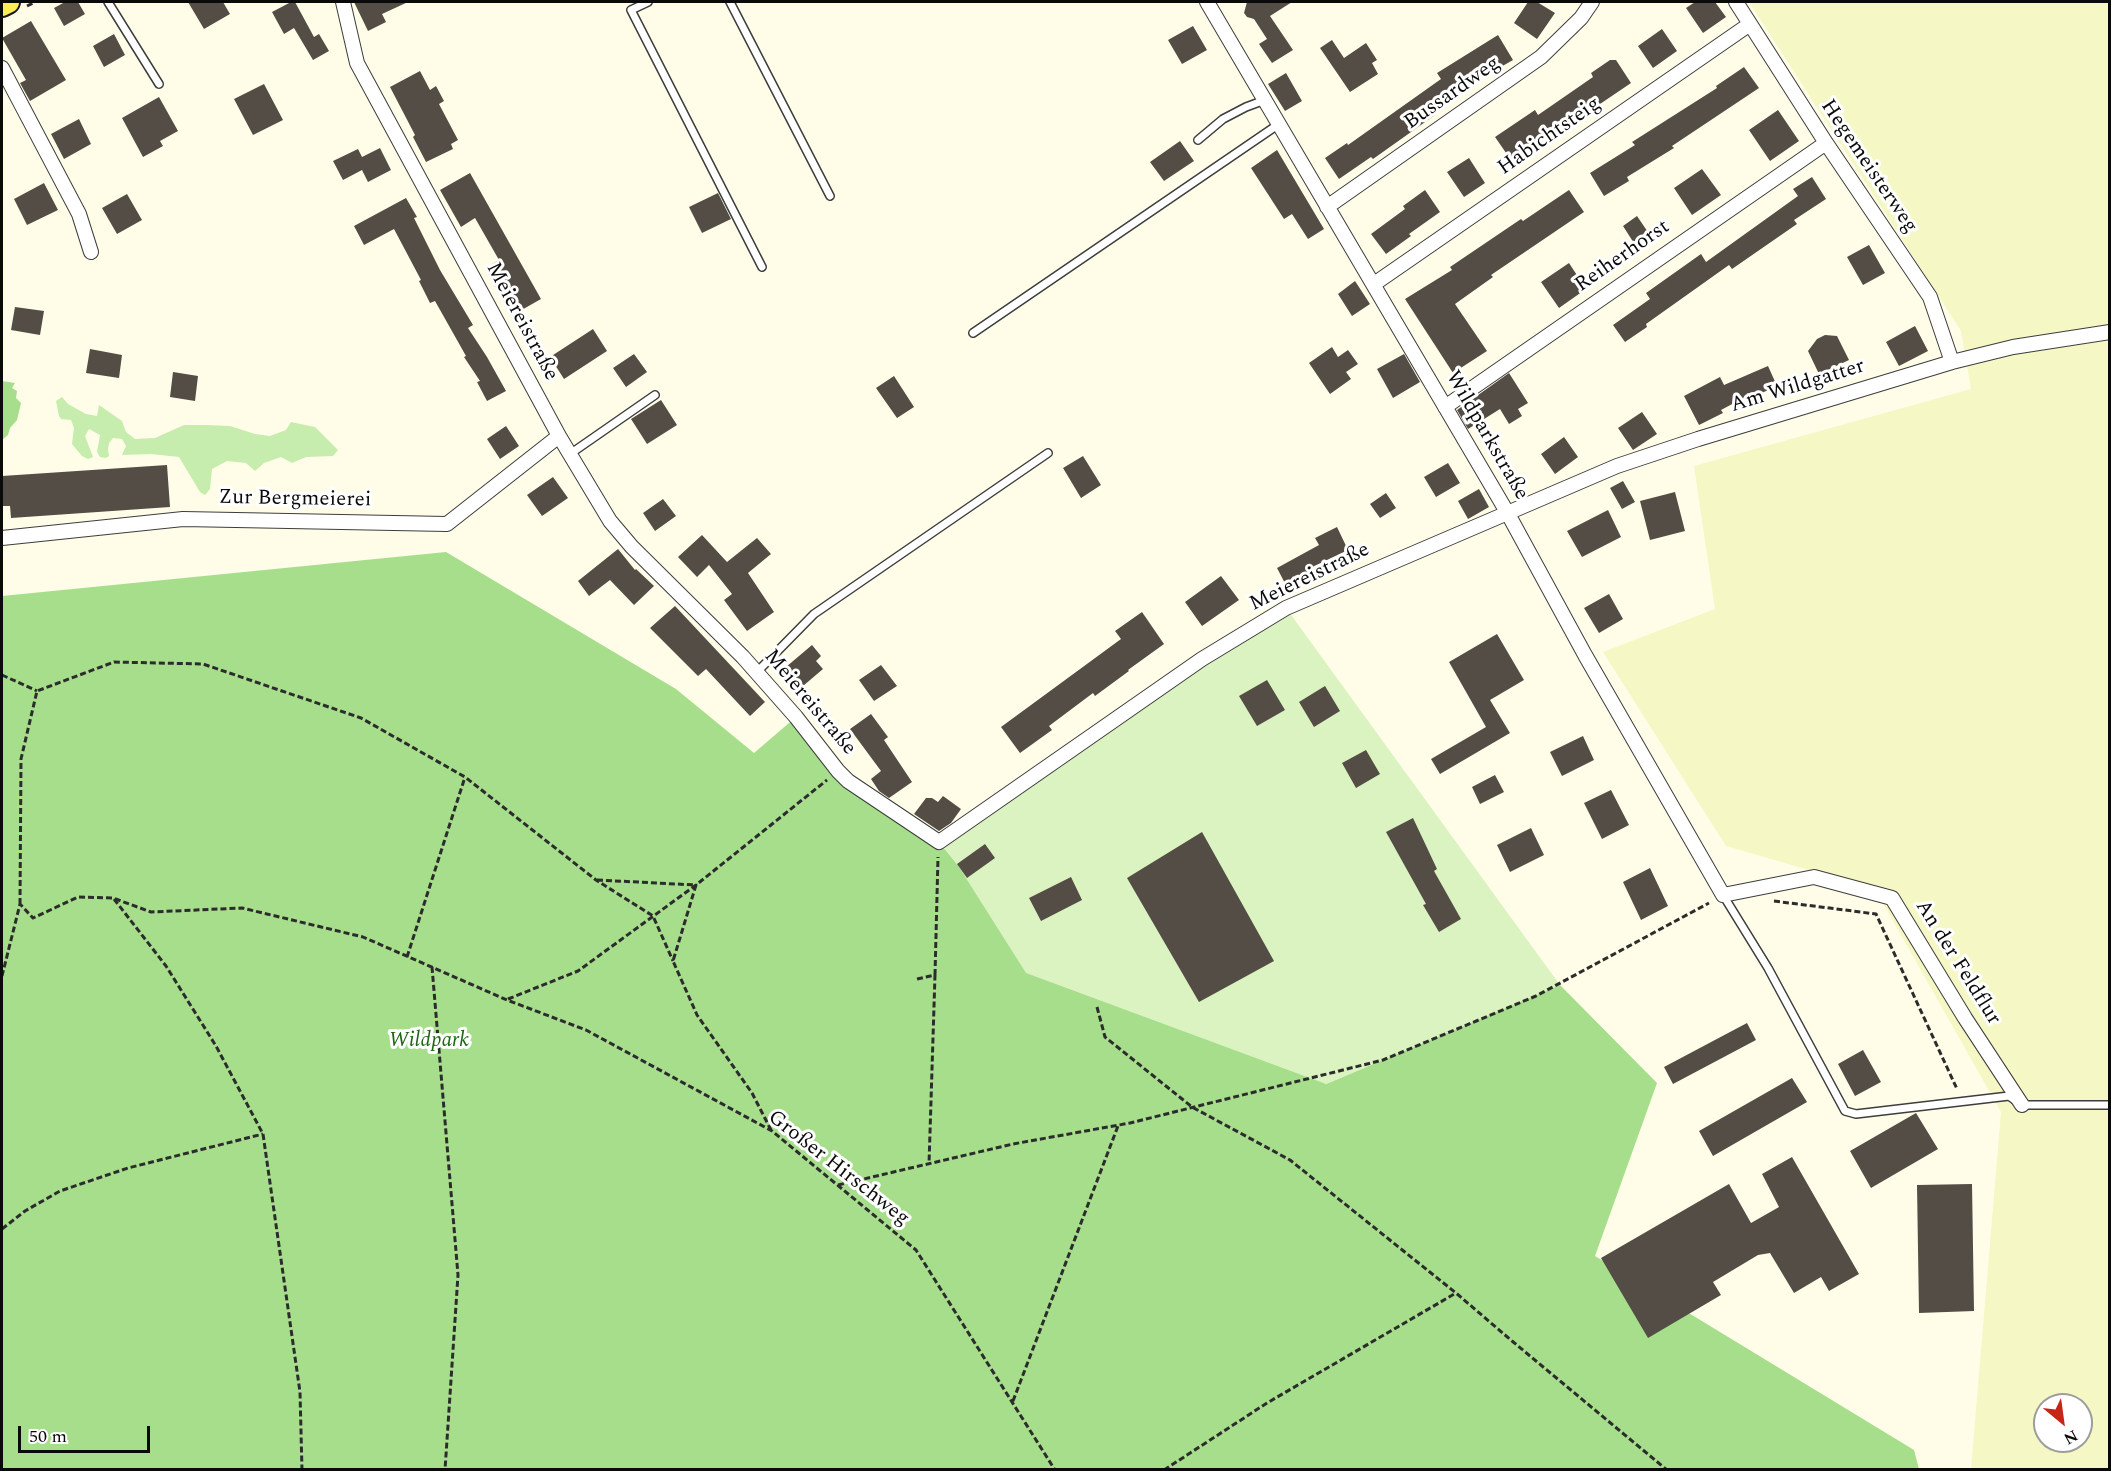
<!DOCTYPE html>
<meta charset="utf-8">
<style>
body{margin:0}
#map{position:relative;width:2111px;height:1471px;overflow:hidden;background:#fffde7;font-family:Spectral,serif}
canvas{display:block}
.frame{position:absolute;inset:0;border:3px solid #0a0a0a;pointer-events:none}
.north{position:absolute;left:2033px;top:1393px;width:60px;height:60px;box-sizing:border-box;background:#fff;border:2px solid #9d9d9d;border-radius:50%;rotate:151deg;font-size:16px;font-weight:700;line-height:24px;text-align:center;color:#0a0a0a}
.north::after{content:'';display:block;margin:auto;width:21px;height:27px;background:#c52618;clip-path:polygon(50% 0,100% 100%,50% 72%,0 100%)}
.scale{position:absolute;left:18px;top:1426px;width:132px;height:27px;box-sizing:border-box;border:3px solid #0a0a0a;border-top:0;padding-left:8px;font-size:18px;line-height:21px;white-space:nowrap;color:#0a0a0a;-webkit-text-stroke:4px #fff;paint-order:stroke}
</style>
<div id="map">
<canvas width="2111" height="1471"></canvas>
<div class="frame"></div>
<div class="north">N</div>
<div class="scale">50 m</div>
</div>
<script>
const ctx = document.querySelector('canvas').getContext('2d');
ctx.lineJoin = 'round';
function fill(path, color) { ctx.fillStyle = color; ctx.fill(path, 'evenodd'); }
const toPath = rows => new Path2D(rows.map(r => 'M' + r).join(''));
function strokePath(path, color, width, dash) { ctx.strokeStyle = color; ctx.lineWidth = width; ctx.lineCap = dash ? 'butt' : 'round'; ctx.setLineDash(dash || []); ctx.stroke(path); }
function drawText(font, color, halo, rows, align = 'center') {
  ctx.font = font + ' Spectral,serif'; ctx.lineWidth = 6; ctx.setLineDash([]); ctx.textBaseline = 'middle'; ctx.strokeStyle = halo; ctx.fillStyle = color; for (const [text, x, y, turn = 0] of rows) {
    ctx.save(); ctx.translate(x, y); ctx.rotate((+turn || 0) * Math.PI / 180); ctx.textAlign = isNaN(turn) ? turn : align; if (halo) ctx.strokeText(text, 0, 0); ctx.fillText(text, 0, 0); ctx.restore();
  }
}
fill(toPath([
 [1749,2,2109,2,2109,1469,1971,1469,2001,1112,1875,889,1726,846,1603,652,1715,609,1694,466,1971,389,1961,331],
 [2045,1405,2081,1405,2081,1441,2045,1441]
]), '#f5f7c5');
fill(toPath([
 [62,397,68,404,86,414,97,416,99,405,122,421,126,432,135,439,155,438,184,425,206,425,230,426,255,434,270,436,286,430,291,422,315,427,338,450,333,456,306,457,292,463,281,457,264,463,255,471,246,463,227,461,212,469,210,489,205,495,200,492,179,457,151,454,122,455,126,446,122,439,113,438,109,443,108,450,109,456,106,458,100,457,97,452,100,435,89,429,85,436,93,457,88,459,82,456,72,444,74,428,71,420,61,419,59,416,56,401]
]), '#c6ecae');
fill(toPath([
 [2,381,15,383,12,388,17,391,16,398,21,403,17,420,10,428,8,435,2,440],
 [446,552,676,689,754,753,796,717,838,771,939,842,957,864,1326,1084,1560,985,1657,1083,1595,1256,1914,1450,1919,1469,2,1470,2,596]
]), '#a6de8c');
fill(toPath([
 [1286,608,1560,985,1326,1084,1026,973,957,864,939,842]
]), '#dbf3c1');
fill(toPath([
 [65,2,78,2,85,14,64,26,54,8],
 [188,2,223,2,230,14,204,29],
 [291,2,295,2,314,37,319,34,329,51,313,60,294,28,284,34,272,12],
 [354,2,408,2,382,14,386,22,368,31],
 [1247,2,1292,2,1270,16,1293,50,1272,63,1259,44,1267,39,1254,19,1247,17,1244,13],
 [1528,2,1537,2,1555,13,1537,39,1514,23],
 [1695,2,1715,2,1726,17,1703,33,1686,8],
 [31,21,66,80,30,101,20,83,26,80,2,38],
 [1193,26,1207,50,1182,64,1168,40],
 [1662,29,1677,51,1653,68,1638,46],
 [114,34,125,55,104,67,93,46],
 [1498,35,1513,60,1492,72,1491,70,1432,110,1435,115,1373,159,1371,157,1339,179,1325,158,1347,143,1348,145,1441,79,1437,73],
 [1332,40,1344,58,1366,43,1377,60,1372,63,1378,74,1350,92,1320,48],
 [1610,60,1616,60,1631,83,1513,163,1495,137,1535,110,1538,115,1593,77,1591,73],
 [1744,67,1759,88,1672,146,1674,148,1627,177,1629,181,1604,196,1590,173,1635,145,1632,142,1717,88,1716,86],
 [420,71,430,90,436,86,444,101,439,104,458,140,451,144,453,149,426,162,413,137,415,135,390,87],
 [1286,73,1302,101,1285,111,1268,84],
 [264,84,283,120,253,135,234,99],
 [159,97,178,131,160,141,163,146,143,157,122,118],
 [1778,110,1799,141,1770,161,1749,130],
 [79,119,91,144,64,159,51,134],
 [1180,141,1194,161,1164,181,1150,162],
 [380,148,391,170,368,182,362,170,343,180,333,161,358,149,362,157],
 [1277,150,1324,229,1308,239,1292,214,1284,219,1251,168],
 [1469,158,1485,183,1464,197,1447,172],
 [1702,169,1721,195,1692,215,1674,188],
 [470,173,541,299,511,316,485,268,499,260,475,218,461,227,440,190],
 [1812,177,1826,199,1794,220,1797,224,1732,269,1729,265,1646,324,1647,327,1625,342,1613,325,1650,299,1646,293,1701,254,1706,262,1798,196,1793,189],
 [44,183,58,210,27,225,14,199],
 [1425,190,1440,212,1409,234,1411,236,1386,254,1371,234,1405,209,1403,206],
 [1569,190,1584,212,1491,275,1493,277,1455,304,1487,351,1453,373,1405,299,1452,270,1450,267,1521,219,1523,221],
 [718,193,731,219,702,233,689,207],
 [127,194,142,220,117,234,102,208],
 [406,198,417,217,414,218,440,270,473,325,468,328,487,357,506,391,487,401,477,382,480,381,464,357,466,356,435,301,430,303,419,281,421,280,394,229,364,245,354,226],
 [1637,216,1654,241,1639,251,1623,226],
 [1869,245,1885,273,1863,285,1847,257],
 [1569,263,1586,289,1559,308,1541,282],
 [1355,281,1370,304,1352,316,1338,294],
 [15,307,44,311,40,335,11,330],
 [1915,326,1928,351,1899,366,1886,342],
 [593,329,607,351,564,379,550,357],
 [1825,335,1837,336,1849,360,1819,374,1808,351,1817,339],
 [1332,347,1338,357,1348,350,1358,364,1346,372,1351,379,1330,394,1309,363],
 [90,349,122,355,119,378,86,373],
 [634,354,647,372,626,387,613,368],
 [1404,354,1420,382,1393,398,1377,369],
 [1768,366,1777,386,1755,396,1753,393,1721,410,1723,413,1699,425,1684,396,1720,377,1724,385],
 [173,372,198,376,195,401,170,397],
 [1509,373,1528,403,1518,409,1522,416,1509,424,1500,409,1468,429,1457,410],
 [894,376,914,407,897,418,876,388],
 [661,400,677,425,647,444,631,419],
 [1642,412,1657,434,1633,450,1618,428],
 [506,426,519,446,500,459,487,439],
 [1564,437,1578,457,1555,474,1541,454],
 [1083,456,1101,485,1081,498,1063,468],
 [1448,463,1460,483,1436,497,1424,477],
 [167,465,170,507,11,518,10,506,2,506,2,476],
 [553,477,568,498,542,516,527,495],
 [1623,481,1635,502,1622,509,1610,488],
 [1479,489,1489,507,1468,519,1458,501],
 [1675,492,1685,531,1650,540,1640,501],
 [1386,493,1396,508,1380,518,1370,504],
 [663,499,676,516,655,531,643,513],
 [1608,510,1621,537,1582,557,1567,531],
 [1337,527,1348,550,1308,569,1313,578,1289,591,1277,568,1319,545,1315,538],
 [702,535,727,562,757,538,771,554,748,573,774,612,747,631,724,600,732,594,709,565,697,577,678,557],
 [618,549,635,570,636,569,654,586,634,605,610,580,589,596,578,581],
 [1221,576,1239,600,1202,626,1185,602],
 [1609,594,1623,619,1599,633,1584,608],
 [675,606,765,702,750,716,706,669,698,676,650,628],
 [1142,612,1164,644,1128,670,1129,671,1095,696,1093,693,1049,726,1052,730,1020,753,1001,727,1121,639,1115,631],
 [1497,634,1524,680,1490,700,1510,733,1440,774,1431,759,1486,727,1449,662],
 [812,645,821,656,816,661,823,669,803,686,786,667],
 [881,665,897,686,874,701,859,680],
 [1267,680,1285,710,1257,726,1239,696],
 [1325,686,1340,711,1314,727,1299,702],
 [871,714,888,737,884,740,912,782,889,798,879,791,871,779,881,771,850,729],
 [1583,736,1594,760,1562,776,1550,752],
 [1366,750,1380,774,1356,788,1342,763],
 [1495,775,1504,792,1480,804,1472,787],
 [1611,790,1629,825,1602,839,1584,803],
 [943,796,961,809,951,823,939,831,914,814,926,798,932,798,938,802],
 [1413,818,1437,869,1434,871,1461,919,1439,932,1423,905,1426,904,1386,832],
 [1531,828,1544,855,1510,872,1497,845],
 [1202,832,1274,961,1199,1002,1127,878],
 [985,844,995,858,967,878,957,864],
 [1650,868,1668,906,1641,920,1623,882],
 [1071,877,1082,900,1041,921,1029,898],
 [1747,1023,1756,1040,1673,1084,1664,1067],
 [1863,1050,1881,1082,1855,1096,1838,1064],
 [1792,1078,1807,1102,1713,1156,1699,1131],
 [1916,1113,1938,1149,1871,1188,1850,1151],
 [1792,1157,1859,1274,1829,1291,1821,1277,1794,1293,1770,1253,1758,1255,1713,1282,1721,1295,1648,1338,1601,1258,1729,1184,1751,1223,1779,1207,1762,1174],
 [1972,1184,1974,1311,1919,1313,1917,1185]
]), '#544d46');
const lane = toPath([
 [108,2,159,84],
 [648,2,631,10,762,267],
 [730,2,830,196],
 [1198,140,1223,119,1246,107,1265,100],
 [973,333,1279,124],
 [570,454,655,395],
 [757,672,814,614,1048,453],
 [1723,895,1768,968,1845,1111,1856,1114,2009,1096,2022,1105,2110,1105]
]);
const street = toPath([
 [343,2,357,63,559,436,610,521,632,547,743,657,796,717,838,771,848,781,939,842,1202,659,1286,608,1617,466,1698,439,1952,362,2013,347,2110,332],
 [1207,2,1507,512,1585,655,1723,895,1814,877,1892,898,1965,1018,2022,1105],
 [1736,2,1826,143,1930,297,1952,362],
 [2,68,79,214,91,252],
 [1327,207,1541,57,1581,18,1592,2],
 [1374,284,1750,24],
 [1445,407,1826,143],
 [2,538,183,519,447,524,559,436]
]);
const primary = toPath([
 [2,5,8,2]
]);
strokePath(lane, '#3d3d3d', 10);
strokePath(street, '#3d3d3d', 16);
strokePath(primary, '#1b1b1b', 26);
strokePath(toPath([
 [27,6,35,2],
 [2,675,37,691],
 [597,880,696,885,673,961,697,1015,752,1093,771,1130],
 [114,899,166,966,216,1046,263,1134,300,1392,302,1470],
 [1774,901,1876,914,1957,1089],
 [20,904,21,759,37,691,114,662,203,664,361,718,465,777,596,880,653,916,673,961],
 [407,957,465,777],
 [432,967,458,1275,445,1470],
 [935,975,938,857],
 [2,976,20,904,33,918,78,897,113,898,151,912,242,908,363,937,507,1000,586,1030,772,1131,916,1250,1055,1470],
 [917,979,935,975,929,1164],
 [508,999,578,971,696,885,827,780],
 [1097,1007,1105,1037,1192,1107,1290,1160,1456,1293,1512,1341,1667,1470],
 [838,1185,1013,1144,1130,1123,1383,1060,1536,996,1709,903],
 [2,1229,25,1211,60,1191,128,1168,263,1134],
 [1013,1401,1118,1126],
 [1164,1470,1267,1403,1456,1293]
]), '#2c2c2c', 3, [6, 3]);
strokePath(lane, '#fff', 7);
strokePath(street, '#fff', 14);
strokePath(primary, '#ffec57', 22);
drawText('21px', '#0a0a0a', '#fff', [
 ["Bussardweg",1453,94,-35],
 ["Habichtsteig",1550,137,-35],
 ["Hegemeisterweg",1868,167,56],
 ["Reiherhorst",1623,257,-35],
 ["Meiereistraße",521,322,62],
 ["Am Wildgatter",1798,387,-17],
 ["Wildparkstraße",1486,436,60],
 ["Zur Bergmeierei",295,500,1],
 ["Meiereistraße",1310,578,-26],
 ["Meiereistraße",809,703,50],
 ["An der Feldflur",1957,963,58],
 ["Großer Hirschweg",838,1169,38]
]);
drawText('italic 21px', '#1d6616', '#fff', [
 ["Wildpark",429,1042]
]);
</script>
